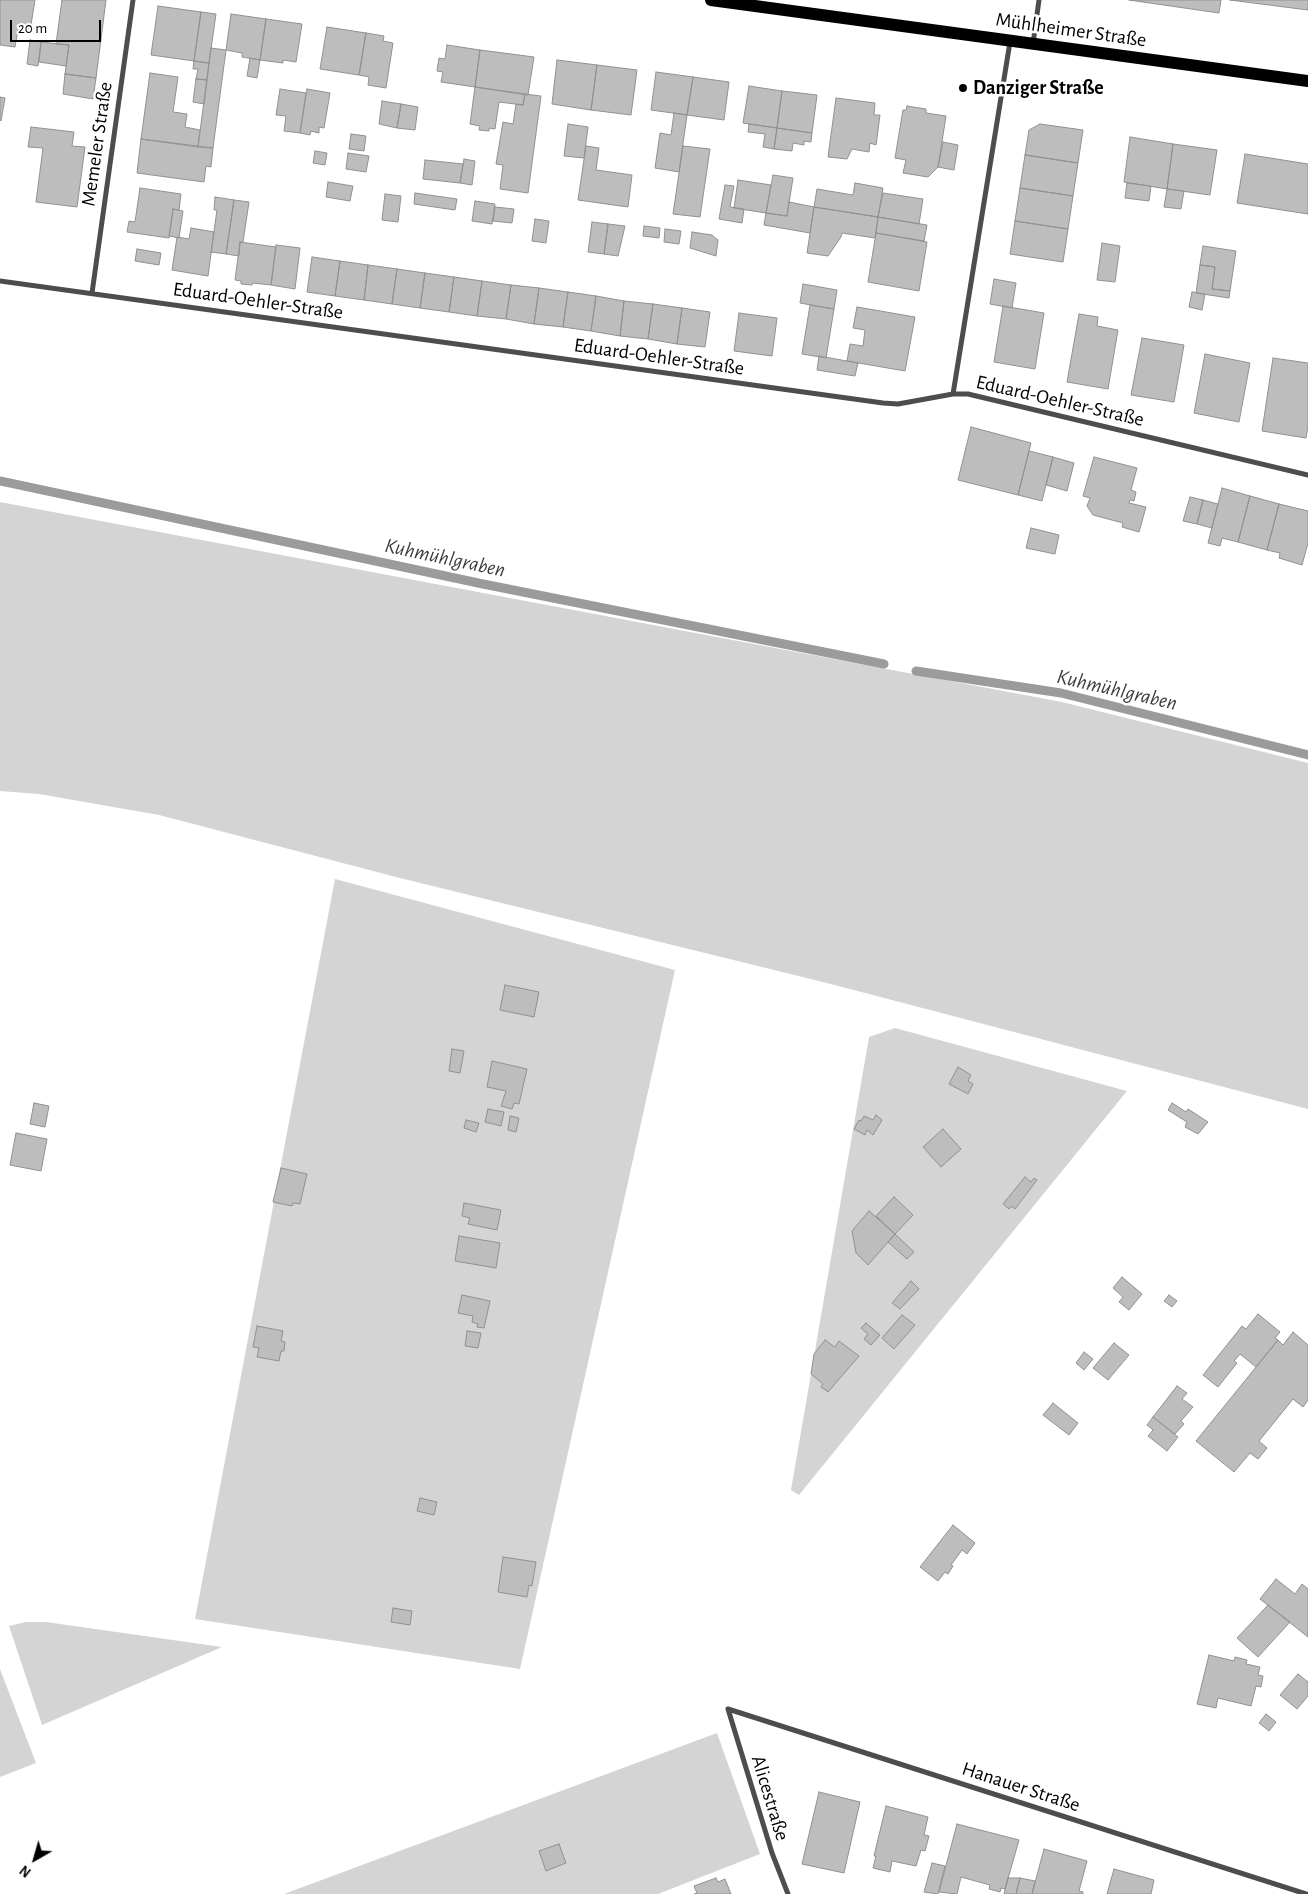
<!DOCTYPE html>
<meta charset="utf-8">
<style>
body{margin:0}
#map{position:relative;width:1308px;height:1894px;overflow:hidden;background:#fff;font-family:"Alegreya Sans",sans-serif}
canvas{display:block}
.north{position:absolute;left:10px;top:1834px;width:50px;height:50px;-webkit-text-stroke:4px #fff;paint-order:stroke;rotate:218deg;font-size:14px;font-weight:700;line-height:20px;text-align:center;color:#000}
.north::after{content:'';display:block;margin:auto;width:18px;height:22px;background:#000;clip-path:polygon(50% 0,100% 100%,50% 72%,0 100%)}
.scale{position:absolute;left:10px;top:20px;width:91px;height:22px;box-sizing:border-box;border:2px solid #000;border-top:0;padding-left:6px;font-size:15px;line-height:18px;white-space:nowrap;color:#000;-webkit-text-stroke:4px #fff;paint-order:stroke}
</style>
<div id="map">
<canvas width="1308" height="1894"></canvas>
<div class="north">N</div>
<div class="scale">20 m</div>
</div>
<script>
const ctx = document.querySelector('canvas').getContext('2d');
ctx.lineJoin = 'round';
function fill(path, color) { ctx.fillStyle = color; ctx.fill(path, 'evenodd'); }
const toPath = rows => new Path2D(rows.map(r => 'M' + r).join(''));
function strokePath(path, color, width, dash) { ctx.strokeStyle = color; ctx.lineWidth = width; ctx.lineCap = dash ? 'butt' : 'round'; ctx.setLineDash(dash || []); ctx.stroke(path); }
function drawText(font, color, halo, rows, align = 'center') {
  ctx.font = font + ' "Alegreya Sans",sans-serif'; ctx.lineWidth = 5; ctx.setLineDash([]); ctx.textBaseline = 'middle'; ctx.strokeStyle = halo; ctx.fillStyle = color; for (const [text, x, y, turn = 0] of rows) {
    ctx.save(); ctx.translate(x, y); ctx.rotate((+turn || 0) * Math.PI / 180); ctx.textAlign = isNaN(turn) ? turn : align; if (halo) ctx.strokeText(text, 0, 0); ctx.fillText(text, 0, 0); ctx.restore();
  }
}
fill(toPath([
 [0,502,1062,702,1308,763,1308,1109,827,983,400,878,159,815,39,794,0,791],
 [335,879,675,970,520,1669,195,1619],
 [895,1028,1127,1091,799,1495,791,1490,869,1037],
 [26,1622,46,1622,222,1647,42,1725,9,1626],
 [0,1669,36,1763,0,1777],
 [717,1733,760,1854,658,1894,284,1894]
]), '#d4d4d4');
strokePath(toPath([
 [0,481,483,584,884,664],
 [916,671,1061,693,1308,755]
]), '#9b9b9b', 9);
const building = toPath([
 [0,0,35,0,30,31,18,29,15,47,0,45,0,0],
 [62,0,106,0,96,78,65,74,69,45,56,44,62,0],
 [1129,0,1221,0,1219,13,1129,0],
 [1230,0,1308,0,1308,10,1230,0],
 [158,6,201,12,194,61,151,55,158,6],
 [201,12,216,14,209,63,194,61,201,12],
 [231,14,266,19,260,60,242,57,242,53,226,50,231,14],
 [266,19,302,24,296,62,283,60,283,63,260,60,266,19],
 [327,27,366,33,359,75,320,69,327,27],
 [366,33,384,36,383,41,393,43,386,88,368,85,369,77,359,75,366,33],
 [30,40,41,42,38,66,27,64,30,40],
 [41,42,69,45,66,66,39,62,41,42],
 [447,45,480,50,475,87,441,82,443,72,437,71,439,58,445,59,447,45],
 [211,48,226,50,213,148,198,147,211,48],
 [480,50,534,57,528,95,475,87,480,50],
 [250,58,260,60,257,78,247,76,250,58],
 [557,60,597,65,591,110,552,104,557,60],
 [194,61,209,63,207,80,196,79,198,69,193,69,194,61],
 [597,65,637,70,631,115,591,110,597,65],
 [656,72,693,77,687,115,651,110,656,72],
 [150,73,178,77,173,112,187,114,185,127,200,130,198,147,141,139,150,73],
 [65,74,96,78,93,99,63,94,65,74],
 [693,77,729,82,724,120,687,115,693,77],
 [196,79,207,80,204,104,193,102,196,79],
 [749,86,782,91,777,128,743,123,749,86],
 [475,87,525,94,523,105,499,102,495,129,489,128,489,131,479,130,480,126,470,124,475,87],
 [280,89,306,93,300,133,284,131,286,116,276,115,280,89],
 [307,89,330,93,324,128,319,127,319,133,311,131,310,135,300,133,307,89],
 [782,91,817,95,812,133,777,128,782,91],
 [525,94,541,96,528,193,500,189,503,165,496,164,503,122,513,124,516,104,523,105,525,94],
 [0,97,5,98,1,121,0,120,0,97],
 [836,98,875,103,874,115,880,115,876,145,870,143,869,152,852,149,847,159,828,157,836,98],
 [382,101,401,104,397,128,379,124,382,101],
 [401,104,418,107,415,130,397,128,401,104],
 [907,106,926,109,926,113,946,116,938,167,928,177,903,173,906,160,895,158,903,110,906,110,907,106],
 [674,113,687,115,679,172,655,168,660,133,671,135,674,113],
 [568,124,588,127,584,158,564,156,568,124],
 [749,124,777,128,774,149,763,147,765,134,748,132,749,124],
 [1040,124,1083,130,1078,163,1025,155,1029,130,1040,124],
 [31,127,74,132,72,146,85,147,77,207,36,202,43,148,28,147,31,127],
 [777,128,812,133,811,142,804,141,804,145,793,143,792,151,774,149,777,128],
 [351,134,366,136,364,151,349,149,351,134],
 [1130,137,1173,144,1167,189,1124,182,1130,137],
 [141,139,213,148,211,167,206,166,204,182,137,173,141,139],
 [943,142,958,145,954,170,938,167,943,142],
 [1173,144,1217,150,1210,195,1167,189,1173,144],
 [586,146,599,148,596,170,632,175,628,207,578,200,586,146],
 [683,146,710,149,700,217,673,214,683,146],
 [315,151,327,153,325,165,313,163,315,151],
 [348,153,369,156,366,172,346,169,348,153],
 [1245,154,1308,164,1308,214,1237,203,1245,154],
 [1025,155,1078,163,1073,196,1020,188,1025,155],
 [464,159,475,161,472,185,460,183,464,159],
 [425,160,463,164,460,183,423,179,425,160],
 [773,175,793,178,787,216,766,213,773,175],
 [738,180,771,185,766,213,734,208,738,180],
 [328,182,353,186,350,201,326,197,328,182],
 [855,183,883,188,878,217,814,207,817,189,853,195,855,183],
 [1127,183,1151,186,1149,201,1125,198,1127,183],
 [725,185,734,186,730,207,744,209,742,223,719,219,725,185],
 [140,188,181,194,179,210,173,209,169,238,127,232,129,221,135,222,140,188],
 [1020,188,1073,196,1068,229,1015,221,1020,188],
 [1167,189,1184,191,1181,209,1164,207,1167,189],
 [415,193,457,199,455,210,414,204,415,193],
 [883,193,923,199,919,224,878,217,883,193],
 [385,194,401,196,398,222,382,220,385,194],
 [215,197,234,200,226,254,211,252,217,210,214,210,215,197],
 [234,200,249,202,243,242,240,242,239,256,226,254,234,200],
 [475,201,495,204,492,224,472,221,475,201],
 [789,202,814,207,810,233,764,225,766,213,787,216,789,202],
 [495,207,514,209,512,223,493,221,495,207],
 [814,207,878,217,875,238,842,233,841,237,828,256,807,253,814,207],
 [173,209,183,211,179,238,169,236,173,209],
 [878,217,927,225,924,241,876,233,878,217],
 [535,219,549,221,546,243,532,241,535,219],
 [1015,221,1068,229,1063,262,1010,254,1015,221],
 [592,222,608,224,604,254,588,252,592,222],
 [608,224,625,226,618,256,604,254,608,224],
 [644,226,660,228,659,238,643,236,644,226],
 [191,228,214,232,208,276,172,270,177,237,189,239,191,228],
 [665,229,681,231,679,244,664,242,665,229],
 [692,232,712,235,718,240,716,256,690,248,692,232],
 [876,233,927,242,919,291,868,282,876,233],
 [240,242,276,247,271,285,253,283,252,285,241,284,241,281,235,280,240,242],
 [1102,243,1120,246,1115,282,1097,280,1102,243],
 [276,245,300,248,295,289,271,285,276,245],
 [1203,246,1236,251,1230,291,1212,289,1215,267,1200,265,1203,246],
 [137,249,161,253,159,265,135,261,137,249],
 [312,257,340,261,335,296,307,292,312,257],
 [340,261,368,265,364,300,335,296,340,261],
 [368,265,397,269,392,304,364,300,368,265],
 [1200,265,1215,267,1212,289,1230,291,1229,298,1196,293,1200,265],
 [397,269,425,273,420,308,392,304,397,269],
 [425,273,454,277,449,312,420,308,425,273],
 [454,277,482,281,477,316,449,312,454,277],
 [994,279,1016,283,1012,308,990,304,994,279],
 [482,281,511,285,506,319,477,316,482,281],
 [803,284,837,290,834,309,800,303,803,284],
 [511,285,539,288,534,324,506,319,511,285],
 [539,288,568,292,563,327,534,324,539,288],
 [568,292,596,296,591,331,563,327,568,292],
 [1192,292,1205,294,1202,310,1189,307,1192,292],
 [596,296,624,301,620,336,591,331,596,296],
 [624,301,653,304,648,339,620,336,624,301],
 [653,304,682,308,677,344,648,339,653,304],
 [810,305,834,309,826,358,802,354,810,305],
 [1003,306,1044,313,1035,369,994,362,1003,306],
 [857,307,915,317,905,371,847,361,850,344,863,346,865,330,853,328,857,307],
 [682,308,710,312,705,347,677,344,682,308],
 [739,313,777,318,772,356,734,351,739,313],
 [1079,314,1098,317,1097,326,1118,330,1108,389,1067,382,1079,314],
 [1142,338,1184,345,1174,402,1131,395,1142,338],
 [1205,354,1250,363,1239,422,1194,413,1205,354],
 [819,356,858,363,855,376,817,370,819,356],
 [1273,358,1308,363,1308,426,1306,438,1262,431,1273,358],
 [971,427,1031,443,1018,495,958,480,971,427],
 [1029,451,1053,457,1042,501,1018,495,1029,451],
 [1053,457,1074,463,1067,491,1046,485,1053,457],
 [1094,457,1137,468,1131,490,1136,492,1134,501,1130,500,1129,503,1146,507,1139,532,1122,527,1123,523,1093,515,1087,506,1090,498,1083,496,1094,457],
 [1222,488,1250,496,1238,542,1222,538,1220,546,1208,543,1222,488],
 [1250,496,1279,504,1267,550,1238,542,1250,496],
 [1190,497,1203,500,1197,524,1183,521,1190,497],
 [1203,500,1218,504,1212,528,1197,524,1203,500],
 [1279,504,1308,511,1308,543,1302,565,1279,558,1280,553,1267,550,1279,504],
 [1031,528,1059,535,1055,554,1026,548,1031,528],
 [505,985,539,992,534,1017,500,1010,505,985],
 [452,1049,464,1051,460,1073,449,1071,452,1049],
 [492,1061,527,1069,519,1104,514,1103,512,1109,501,1106,506,1091,487,1087,492,1061],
 [958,1067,971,1075,968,1081,973,1084,968,1094,949,1084,958,1067],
 [34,1103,49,1106,45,1127,30,1124,34,1103],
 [1172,1103,1186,1112,1188,1109,1208,1122,1198,1134,1185,1127,1187,1122,1168,1110,1172,1103],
 [488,1109,504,1112,501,1126,485,1122,488,1109],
 [876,1115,882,1120,873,1135,867,1130,865,1135,854,1129,859,1120,861,1121,864,1116,873,1120,876,1115],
 [510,1116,519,1118,516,1132,508,1130,510,1116],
 [466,1120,479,1123,476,1132,464,1128,466,1120],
 [943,1129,961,1149,941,1167,923,1147,943,1129],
 [16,1133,47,1139,41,1171,10,1165,16,1133],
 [281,1168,307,1174,300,1204,293,1203,292,1206,273,1202,281,1168],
 [1025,1177,1031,1182,1034,1178,1037,1180,1015,1209,1011,1206,1009,1209,1003,1204,1025,1177],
 [894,1197,913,1215,895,1234,876,1216,894,1197],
 [464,1203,501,1210,497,1230,468,1224,470,1218,462,1216,464,1203],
 [869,1211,895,1234,868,1265,856,1253,852,1231,869,1211],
 [895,1234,914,1252,907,1259,888,1242,895,1234],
 [459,1236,500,1243,496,1268,455,1261,459,1236],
 [1122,1277,1142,1294,1129,1310,1119,1302,1123,1297,1113,1288,1122,1277],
 [911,1281,919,1289,900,1309,892,1303,911,1281],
 [462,1295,490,1301,484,1328,477,1327,478,1324,472,1322,473,1316,458,1313,462,1295],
 [1169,1295,1177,1301,1172,1307,1164,1301,1169,1295],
 [1258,1314,1280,1332,1275,1338,1278,1340,1256,1367,1240,1354,1234,1361,1237,1363,1218,1387,1203,1375,1242,1326,1246,1329,1258,1314],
 [902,1315,915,1325,894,1349,882,1338,902,1315],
 [866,1323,880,1335,871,1345,864,1339,868,1334,861,1328,866,1323],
 [257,1326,283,1331,281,1341,285,1342,284,1351,281,1351,279,1361,257,1357,259,1348,253,1347,257,1326],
 [467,1331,481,1333,478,1348,465,1346,467,1331],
 [1293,1332,1308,1345,1308,1400,1303,1407,1293,1399,1259,1441,1267,1448,1258,1459,1250,1453,1234,1472,1196,1441,1278,1340,1283,1345,1293,1332],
 [825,1340,835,1347,839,1341,859,1356,828,1392,821,1387,823,1384,811,1374,814,1354,825,1340],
 [1114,1343,1129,1355,1108,1380,1093,1368,1114,1343],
 [1084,1352,1093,1359,1084,1370,1076,1363,1084,1352],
 [1177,1386,1187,1393,1182,1399,1193,1407,1181,1421,1184,1424,1175,1434,1153,1417,1177,1386],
 [1053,1403,1078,1423,1069,1435,1043,1415,1053,1403],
 [1153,1417,1178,1437,1167,1451,1148,1436,1153,1430,1147,1425,1153,1417],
 [420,1498,437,1502,434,1515,417,1511,420,1498],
 [953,1525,975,1543,967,1554,962,1550,951,1565,953,1566,948,1574,945,1572,938,1581,920,1567,953,1525],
 [503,1557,536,1562,532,1586,529,1585,527,1597,498,1592,503,1557],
 [1276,1579,1295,1594,1302,1584,1308,1589,1308,1637,1260,1599,1276,1579],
 [1268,1605,1290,1622,1258,1657,1237,1638,1268,1605],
 [393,1608,412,1611,410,1625,391,1622,393,1608],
 [1209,1655,1234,1661,1235,1657,1247,1660,1246,1664,1260,1667,1258,1675,1263,1676,1261,1687,1256,1686,1251,1706,1218,1698,1216,1708,1197,1704,1209,1655],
 [1298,1674,1308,1682,1308,1696,1297,1709,1280,1695,1298,1674],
 [1266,1714,1276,1722,1269,1731,1259,1723,1266,1714],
 [819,1792,860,1802,844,1873,802,1864,819,1792],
 [886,1806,928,1817,924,1835,929,1836,925,1851,921,1850,916,1866,892,1861,890,1872,873,1868,876,1856,874,1856,886,1806],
 [957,1824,1019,1840,1005,1889,1001,1888,1000,1892,989,1889,990,1885,961,1877,957,1894,939,1892,957,1824],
 [559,1844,566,1863,546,1871,539,1851,559,1844],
 [1044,1849,1087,1861,1079,1891,1083,1892,1083,1894,1032,1894,1044,1849],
 [932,1863,945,1866,938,1894,924,1892,932,1863],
 [1114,1869,1154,1880,1151,1894,1107,1894,1114,1869],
 [716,1878,718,1882,725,1879,731,1894,694,1894,697,1893,694,1886,716,1878],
 [1008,1878,1020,1878,1016,1894,1004,1894,1008,1878],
 [1020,1878,1035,1881,1032,1894,1016,1894,1020,1878]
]);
fill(building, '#bdbdbd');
strokePath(building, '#919191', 1);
strokePath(toPath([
 [1033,44,1039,0],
 [0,281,883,403,898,404,953,394,968,394,1308,475],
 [92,293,133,0],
 [953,394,1010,42],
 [728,1709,1306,1894],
 [728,1709,772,1853,788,1894]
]), '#4d4d4d', 5);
strokePath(toPath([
 [711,0,1308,81]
]), '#000', 12);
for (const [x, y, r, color] of [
 [963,88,5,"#000"]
]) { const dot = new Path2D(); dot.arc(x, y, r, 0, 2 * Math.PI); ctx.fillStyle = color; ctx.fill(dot); strokePath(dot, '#fff', 2); }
drawText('20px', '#000', '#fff', [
 ["Mühlheimer Straße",1071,30,8],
 ["Memeler Straße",97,144,-82],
 ["Eduard-Oehler-Straße",258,301,8],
 ["Eduard-Oehler-Straße",659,357,8],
 ["Eduard-Oehler-Straße",1060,401,13],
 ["Hanauer Straße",1021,1787,18],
 ["Alicestraße",770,1798,73]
]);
drawText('bold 20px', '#000', '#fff', [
 ["Danziger Straße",973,88]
], 'left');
drawText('italic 21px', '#3c3c3c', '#fff', [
 ["Kuhmühlgraben",445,558,12],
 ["Kuhmühlgraben",1117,690,13]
]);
</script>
